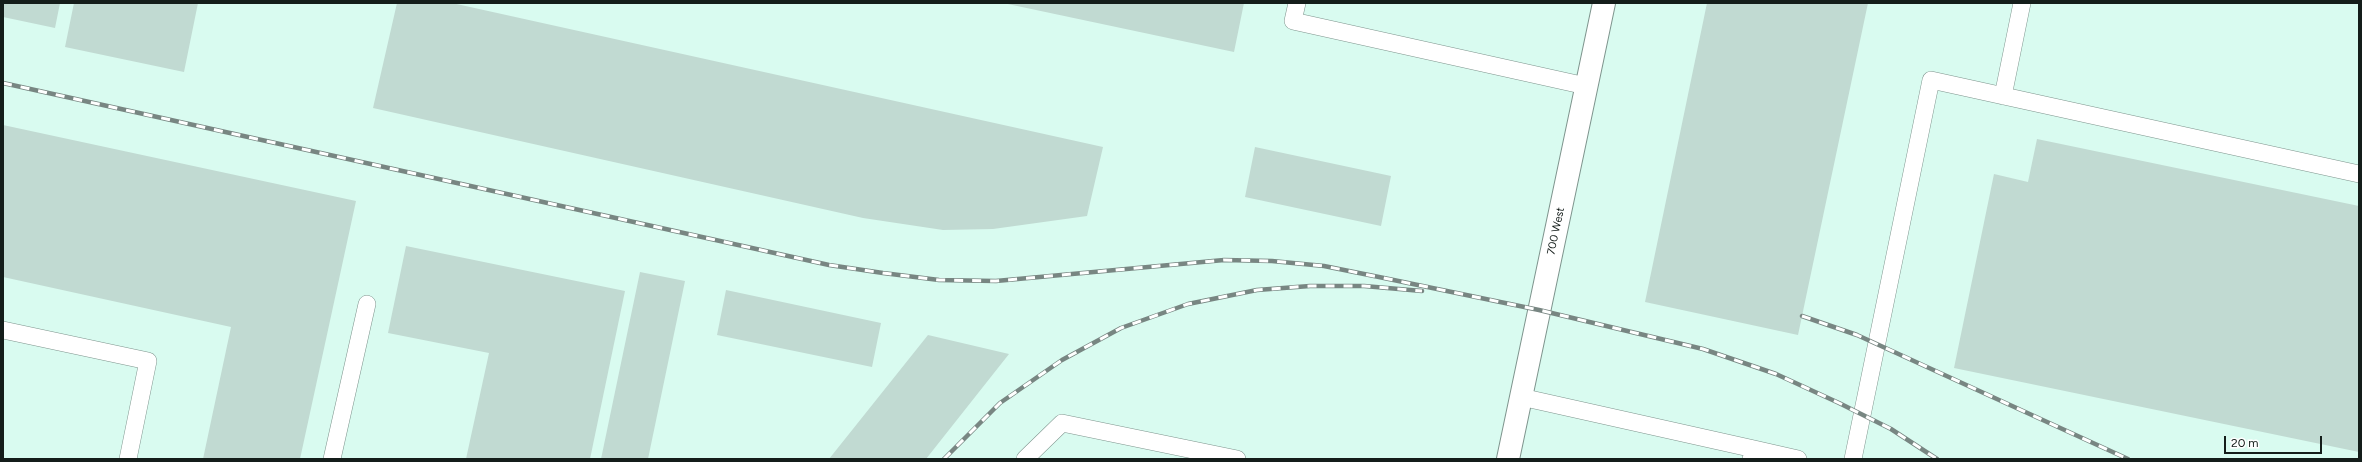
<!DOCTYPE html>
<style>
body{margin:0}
#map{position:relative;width:2362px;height:462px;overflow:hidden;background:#ebfff9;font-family:Figtree,sans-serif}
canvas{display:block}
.frame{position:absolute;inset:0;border:4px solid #141d1a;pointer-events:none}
.scale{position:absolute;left:2224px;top:436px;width:98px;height:18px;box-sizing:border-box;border:2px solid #141d1a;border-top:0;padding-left:5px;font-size:12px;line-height:14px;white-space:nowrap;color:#141d1a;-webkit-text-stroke:3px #fff;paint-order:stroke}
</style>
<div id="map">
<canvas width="2362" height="462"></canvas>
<div class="frame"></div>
<div class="scale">20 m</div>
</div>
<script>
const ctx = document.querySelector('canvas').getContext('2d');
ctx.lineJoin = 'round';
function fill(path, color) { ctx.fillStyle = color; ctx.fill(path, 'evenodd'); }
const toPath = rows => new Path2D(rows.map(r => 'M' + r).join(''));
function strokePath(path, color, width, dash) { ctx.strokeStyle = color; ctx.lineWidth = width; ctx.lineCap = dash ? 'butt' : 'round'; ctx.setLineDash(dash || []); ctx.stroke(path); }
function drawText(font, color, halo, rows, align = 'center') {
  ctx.font = font + ' Figtree,sans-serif'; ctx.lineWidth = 4; ctx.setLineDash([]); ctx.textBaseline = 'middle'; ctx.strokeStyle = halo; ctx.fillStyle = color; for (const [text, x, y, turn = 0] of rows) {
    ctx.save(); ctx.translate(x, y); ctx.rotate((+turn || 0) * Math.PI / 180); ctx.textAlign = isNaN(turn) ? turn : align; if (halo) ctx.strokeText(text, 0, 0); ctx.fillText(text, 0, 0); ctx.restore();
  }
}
fill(toPath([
 [3,3,2359,3,2359,459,3,459]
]), '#d9fbf0');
fill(toPath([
 [3,3,60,3,55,28,3,17],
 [74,3,198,3,184,72,65,47],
 [397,3,452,3,1103,147,1087,216,993,229,943,230,863,218,373,108],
 [1003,3,1244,3,1234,52],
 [1707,3,1868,3,1798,335,1645,302],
 [3,125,356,201,300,459,203,459,231,327,3,277],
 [2037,139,2359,206,2359,452,1954,368,1994,174,2028,182],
 [1255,147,1391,176,1381,226,1245,197],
 [406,246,625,291,590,459,466,459,489,353,388,333],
 [640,272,685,281,648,459,601,459],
 [726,290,881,323,872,367,717,335],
 [928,335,1009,354,926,459,829,459]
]), '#c1dad2');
const service = toPath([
 [1297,3,1293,21,1586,86],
 [2003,96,2022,3],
 [3,330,148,361,128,459],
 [1521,397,1754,449,1751,459],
 [1754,449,1798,459],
 [332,459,367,304],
 [1025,459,1062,423,1237,459],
 [1853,459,1931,80,2359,174]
]);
const tertiary = toPath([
 [1508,459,1604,3]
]);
strokePath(service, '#7f958e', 18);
strokePath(tertiary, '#7f958e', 24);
strokePath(service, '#fff', 17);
strokePath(tertiary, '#fff', 22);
const rail = toPath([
 [3,83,829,265,883,273,939,280,996,281,1224,260,1272,261,1324,266,1379,277,1539,310,1703,349,1776,374,1839,403,1891,429,1937,459],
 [1802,316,1857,335,2128,459],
 [944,459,1000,403,1062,360,1121,328,1188,304,1257,290,1310,286,1364,286,1422,291]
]);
strokePath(rail, '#788682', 4.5);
strokePath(rail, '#fff', 3, [9]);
drawText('11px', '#141d1a', '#fff', [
 ["700 West",1556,231,-78]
]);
</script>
